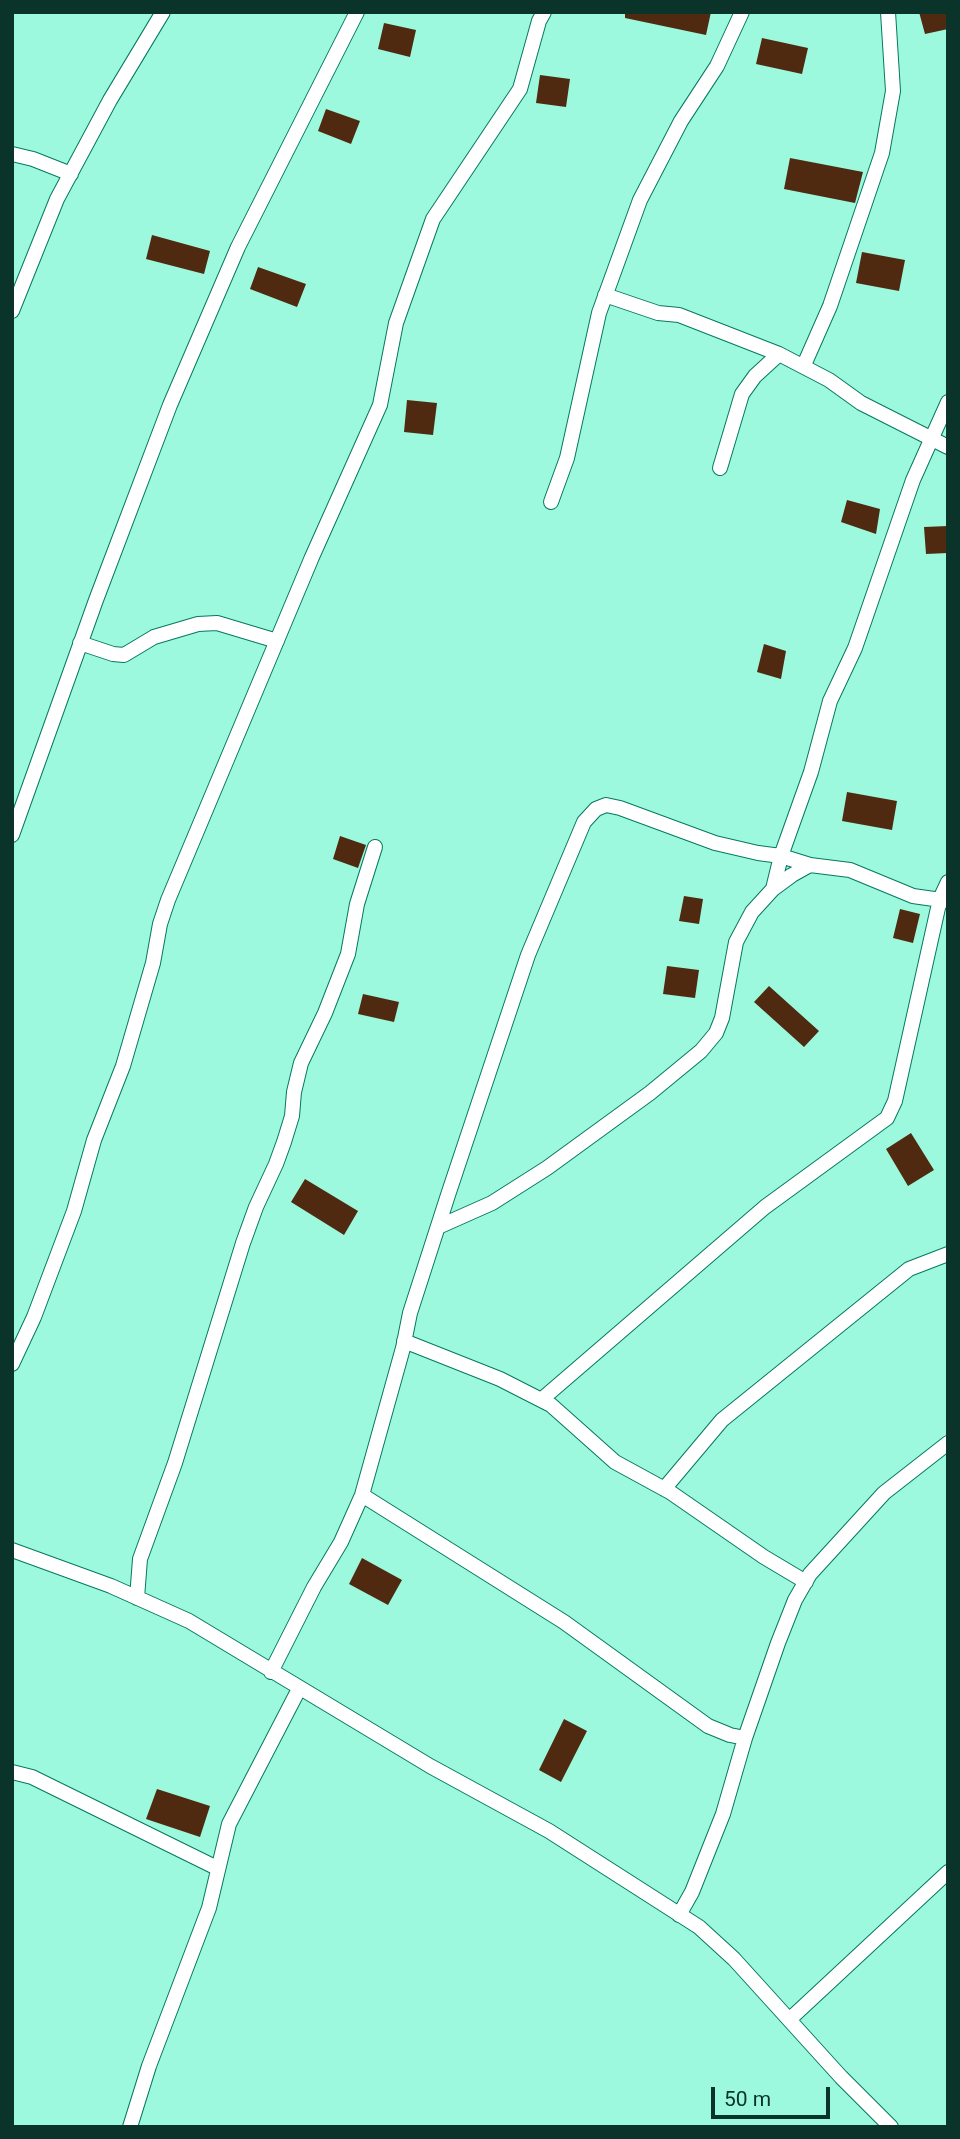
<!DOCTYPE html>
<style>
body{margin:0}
#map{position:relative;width:960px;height:2139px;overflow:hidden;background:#9df9dd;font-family:Roboto,sans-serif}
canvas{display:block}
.frame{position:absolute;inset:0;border:14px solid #0a3329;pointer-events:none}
.scale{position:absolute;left:711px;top:2087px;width:119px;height:32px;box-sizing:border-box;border:4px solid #0a3329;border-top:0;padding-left:9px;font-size:21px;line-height:24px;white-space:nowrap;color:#0a3329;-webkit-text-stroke:5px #9df9dd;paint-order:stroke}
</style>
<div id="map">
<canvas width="960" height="2139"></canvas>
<div class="frame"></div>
<div class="scale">50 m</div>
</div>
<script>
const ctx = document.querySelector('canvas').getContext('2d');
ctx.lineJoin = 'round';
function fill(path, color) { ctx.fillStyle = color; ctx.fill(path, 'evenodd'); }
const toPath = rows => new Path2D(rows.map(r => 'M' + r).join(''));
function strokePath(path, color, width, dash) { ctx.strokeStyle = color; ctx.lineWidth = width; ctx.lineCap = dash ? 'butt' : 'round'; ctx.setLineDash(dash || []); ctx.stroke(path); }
fill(toPath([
 [625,12,711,12,706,35,625,18],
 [919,12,948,12,948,29,925,34],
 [384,23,416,30,410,57,378,49],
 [762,38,808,48,802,74,756,64],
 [540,75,570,79,566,107,536,103],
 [326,109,360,121,351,144,318,131],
 [790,158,863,172,855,203,784,189],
 [152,235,210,251,204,274,146,259],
 [862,252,905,260,899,291,856,283],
 [258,267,306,284,297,307,250,289],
 [407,400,437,403,433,435,404,432],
 [847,500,880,509,876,534,841,522],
 [948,526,948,553,926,554,924,527],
 [764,644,786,651,781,679,757,672],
 [847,792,897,801,892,830,842,821],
 [340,836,366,845,358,868,333,859],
 [684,896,703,899,699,924,679,921],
 [900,909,920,914,913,943,893,938],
 [667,966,699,970,695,998,663,994],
 [769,986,819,1031,804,1047,754,1002],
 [363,994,399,1002,394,1022,358,1014],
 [911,1133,934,1170,908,1186,886,1149],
 [305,1179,358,1211,344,1235,291,1202],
 [362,1558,402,1580,388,1605,349,1584],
 [564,1719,587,1731,561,1782,539,1770],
 [157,1789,210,1806,200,1837,146,1819]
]), '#4f2a10');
const street = toPath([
 [12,154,33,159,71,174],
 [605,295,658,313,679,315,779,354],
 [12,311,57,199,110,100,163,12],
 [804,365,830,306,882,153,893,91,888,12],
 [720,468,742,394,755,376,779,354,829,380,861,403,948,447],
 [551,502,567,458,599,313,640,200,681,121,717,66,742,12],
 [80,643,113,654,124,655,154,637,198,624,217,623,277,641],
 [12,835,96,600,170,405,238,247,357,12],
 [773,889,781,856,811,772,830,701,855,648,913,480,948,402],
 [438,1227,492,1203,547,1168,650,1093,701,1051,716,1033,722,1018,736,942,752,912,773,889,792,875,810,865],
 [404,1341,500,1379,551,1405,615,1462,670,1492,764,1557,806,1582],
 [12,1364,34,1317,74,1211,94,1140,123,1066,153,963,160,924,168,900,312,557,380,405,396,323,433,219,520,89,539,21,544,12],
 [541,1400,765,1207,887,1118,895,1101,940,899,948,882],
 [664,1489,722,1420,909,1269,948,1254],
 [362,1495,564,1622,708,1726,730,1735,745,1738],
 [12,1550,111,1586,189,1621,430,1766,549,1831,699,1927,734,1959,841,2077,891,2127],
 [137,1598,140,1559,175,1463,243,1243,256,1207,276,1164,284,1142,292,1116,294,1092,301,1063,325,1013,348,954,357,904,375,847],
 [271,1672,314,1587,341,1542,362,1495,403,1348,410,1313,448,1195,528,955,584,822,596,809,606,805,620,808,715,843,758,853,781,856,810,865,850,870,913,896,948,901],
 [12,1772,32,1777,217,1868],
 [679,1915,692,1892,723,1814,745,1738,778,1643,795,1600,810,1574,884,1493,948,1443],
 [790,2019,948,1872],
 [130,2127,149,2066,209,1908,229,1824,299,1689]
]);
strokePath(street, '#057861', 16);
strokePath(street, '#fff', 14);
</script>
